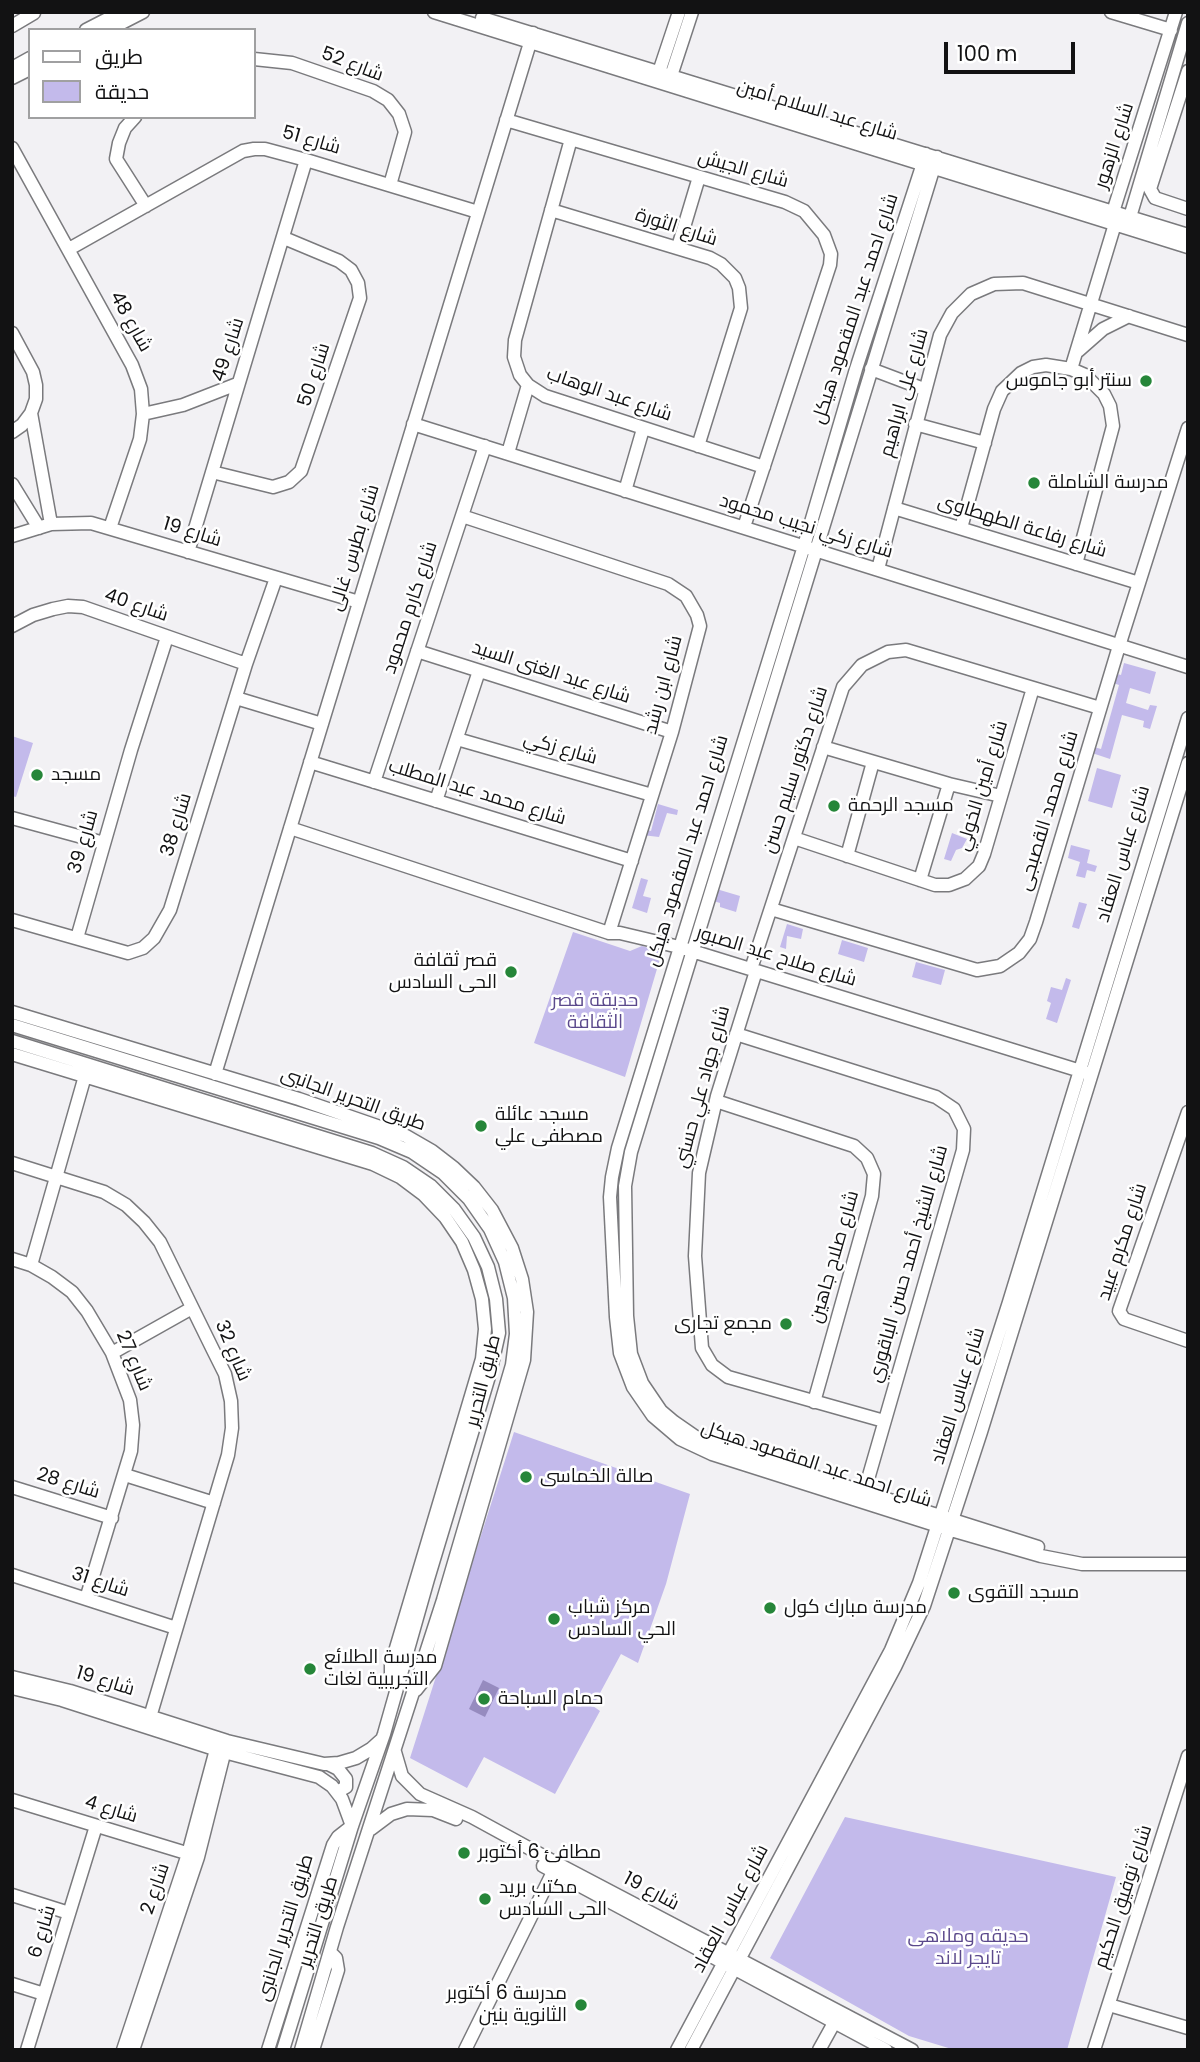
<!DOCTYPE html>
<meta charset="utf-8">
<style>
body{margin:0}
#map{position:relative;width:1200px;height:2062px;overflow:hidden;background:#f2f1f4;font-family:Poppins,Cairo,sans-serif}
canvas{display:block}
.frame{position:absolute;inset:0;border:14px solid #121213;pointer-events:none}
.legend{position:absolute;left:28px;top:28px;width:228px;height:91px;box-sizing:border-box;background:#fff;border:2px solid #a0a0a1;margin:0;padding:9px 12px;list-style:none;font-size:21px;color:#121213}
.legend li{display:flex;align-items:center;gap:14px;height:35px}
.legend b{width:35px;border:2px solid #a0a0a1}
.scale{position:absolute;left:944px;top:42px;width:131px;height:32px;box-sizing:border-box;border:4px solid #121213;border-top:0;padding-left:9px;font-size:21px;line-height:24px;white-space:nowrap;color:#121213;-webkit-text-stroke:5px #fff;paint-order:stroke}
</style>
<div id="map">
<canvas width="1200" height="2062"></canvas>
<div class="frame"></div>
<ul class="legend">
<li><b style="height:9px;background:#fff"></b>طريق</li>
<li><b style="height:19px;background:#c3baeb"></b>حديقة</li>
</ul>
<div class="scale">100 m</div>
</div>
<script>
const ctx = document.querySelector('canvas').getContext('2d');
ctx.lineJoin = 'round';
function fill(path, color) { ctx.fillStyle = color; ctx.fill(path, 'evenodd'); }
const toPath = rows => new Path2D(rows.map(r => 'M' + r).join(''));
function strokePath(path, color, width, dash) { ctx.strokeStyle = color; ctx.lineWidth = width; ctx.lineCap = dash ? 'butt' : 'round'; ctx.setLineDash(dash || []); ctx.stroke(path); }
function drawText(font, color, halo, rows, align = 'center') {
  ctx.font = font + ' Poppins,Cairo,sans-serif'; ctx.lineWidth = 5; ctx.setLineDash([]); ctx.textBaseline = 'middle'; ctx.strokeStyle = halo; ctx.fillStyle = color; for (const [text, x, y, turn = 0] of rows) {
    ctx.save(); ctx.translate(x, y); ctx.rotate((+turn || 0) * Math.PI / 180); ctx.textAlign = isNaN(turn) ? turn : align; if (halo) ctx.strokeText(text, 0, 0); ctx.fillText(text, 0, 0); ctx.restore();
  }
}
fill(toPath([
 [1124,663,1156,672,1150,694,1130,688,1126,703,1148,710,1150,705,1157,706,1150,729,1143,727,1144,721,1122,715,1110,759,1092,753,1094,747,1101,749,1119,685,1110,682,1113,673,1121,675],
 [12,736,33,743,16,797,12,796],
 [1097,768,1121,775,1112,808,1088,801],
 [658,804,678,810,677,815,667,813,659,837,642,835,643,828,651,831],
 [952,833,967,839,962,848,956,850,951,861,944,859],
 [1071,845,1090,850,1087,863,1097,866,1095,872,1087,870,1085,878,1076,876,1080,862,1068,858],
 [641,878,648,880,643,896,651,898,647,913,632,908],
 [713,888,740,896,736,912,720,907,720,903,710,900],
 [1079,902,1087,904,1079,929,1072,927],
 [787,924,803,929,801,939,787,936,786,949,780,947],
 [573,932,630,951,642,946,662,952,625,1077,534,1043],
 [842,940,868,948,864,962,838,954],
 [916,962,945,970,941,985,912,977],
 [1066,978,1071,980,1057,1023,1046,1019,1051,1003,1047,1001,1051,987,1062,990],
 [514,1432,690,1494,666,1584,638,1663,621,1654,593,1706,600,1711,555,1794,484,1757,467,1788,410,1758],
 [845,1817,1116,1877,1067,2050,955,2050,909,2036,770,1958]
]), '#c3baeb');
fill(toPath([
 [483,1680,499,1688,485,1717,469,1709]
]), '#968bbf');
const minor = toPath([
 [434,12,1188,247],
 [1111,12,1171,30],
 [482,18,1188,235],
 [12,26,34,13],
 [86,30,121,12],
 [108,30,143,12],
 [254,59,292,63,373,91,388,100,399,114,405,132,390,185],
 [12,68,30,58],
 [1188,71,1150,189,1155,198,1188,209],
 [659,72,679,12],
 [671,76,692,12],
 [12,78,30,69],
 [135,117,125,128,119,143,116,159,146,206],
 [506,120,785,202,804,211,824,235,831,254,830,265,744,527],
 [571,139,515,340,514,357,520,375,528,385,545,396,764,467],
 [12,148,132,365,141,389,143,414,140,439,110,528],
 [926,154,856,369,804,546,618,1148,612,1177,610,1197,616,1317,620,1353,633,1387,653,1416,680,1439,712,1454,951,1530,1041,1556,1082,1564,1188,1564],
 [937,157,631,1152,625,1186,627,1316,631,1354,642,1383,661,1411,674,1422,700,1440,1038,1547],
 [551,210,710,258,721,264,735,278,739,288,741,308,698,446],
 [1113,212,1176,12],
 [1130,217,1188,23],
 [678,247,699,177],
 [69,249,243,151,254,149,265,149,306,160,478,212],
 [12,333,33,372,36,385,36,399,31,413,22,425,12,432],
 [1078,351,1103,329,1129,316],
 [871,369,924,389],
 [1071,369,1115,224],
 [31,413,51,524],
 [143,414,183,405,237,384],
 [413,424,1188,667],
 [915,424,985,443],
 [508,453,528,385],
 [212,472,273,487,289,482,301,471,360,298,358,283,351,270,339,261,284,238],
 [12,484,39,528],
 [625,491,643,429],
 [894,508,1139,583],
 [462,516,668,584,686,596,697,615,700,626,672,732,609,933],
 [961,528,994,409,1002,391,1021,373,1033,367,1046,365,1071,369,1085,375,1104,394,1110,406,1113,426,1076,564],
 [12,536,51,524,91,523,359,602],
 [188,552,306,160],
 [878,569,940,335,952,313,971,294,994,284,1023,283,1188,335],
 [12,626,33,615,53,609,68,606,83,607,246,664],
 [417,651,672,732],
 [236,698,322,724],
 [457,739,652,795],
 [823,747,949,784,1001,796],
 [310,762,632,861],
 [374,782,485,446],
 [436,801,479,671],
 [12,818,104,843],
 [290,828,609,933,620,933,679,947,1087,1073],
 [794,838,935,885,949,885,965,879,979,866,984,854,1033,688],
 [847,856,873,762],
 [920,880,949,784],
 [771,909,977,970,1000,966,1019,953,1030,939,1036,922,1119,646,1188,428],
 [12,920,128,953,143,948,154,938,170,910,246,664,276,578],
 [77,938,131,750,167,637],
 [751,969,843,687,862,665,888,652,906,650,1100,708],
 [756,971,717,1096,699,1173,695,1256,702,1348,712,1365,728,1377,884,1421],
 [12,1012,299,1099,406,1136,432,1151,454,1168,474,1187,492,1210,512,1248,522,1279,527,1312,524,1360,435,1666,416,1690],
 [12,1025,379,1138,412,1152,443,1173,469,1199,490,1229,505,1262,514,1298,516,1334,512,1365,443,1600,337,1927,301,2050],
 [736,1034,936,1097,954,1109,964,1129,963,1150,864,1493],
 [12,1041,372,1153,403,1167,431,1186,454,1209,474,1237,488,1267,496,1299,499,1333,490,1373,428,1579,384,1734,352,1826,283,2050],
 [12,1054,373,1164,400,1177,424,1195,445,1217,462,1242,474,1270,482,1299,485,1329,482,1359,391,1665,391,1675,398,1686],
 [215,1074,533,33],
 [716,1101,854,1146,867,1158,874,1174,872,1196,814,1402],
 [1188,1112,1119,1311,1124,1319,1188,1341],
 [12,1163,104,1192,126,1205,144,1222,160,1242,213,1350,225,1374,231,1401,232,1428,228,1455,147,1727],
 [12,1259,31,1265,52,1277,72,1292,87,1311,112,1353,130,1400,133,1425,131,1451,86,1599],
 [31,1265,85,1076],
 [112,1353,192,1308],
 [125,1475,214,1503],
 [12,1487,112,1518],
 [12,1575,176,1628],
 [12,1677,70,1691,227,1741,324,1764,339,1763,356,1758,371,1749,381,1740],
 [12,1688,62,1700,224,1752,319,1777,332,1786,342,1799,352,1826,338,1837,333,1845,268,2050],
 [395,1752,402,1776,420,1794,472,1817,558,1864,912,2050],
 [330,1765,338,1769,346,1779,346,1787,337,1792],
 [12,1800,196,1856],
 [371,1829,391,1814,407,1809,433,1810,456,1819],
 [543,1866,886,2050],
 [12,1895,69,1913],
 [12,1984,44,1994],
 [1109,2005,1188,2028],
 [27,2050,96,1826],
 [123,2050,188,1854,218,1742],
 [133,2050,198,1857,226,1746],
 [313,2050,338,1970,336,1958,330,1952],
 [465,2050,553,1872],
 [677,2050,891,1650,919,1583,1009,1302,1188,718],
 [691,2050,895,1667,924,1606,981,1432,1188,763],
 [819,2050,834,2023],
 [1094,2050,1188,1756]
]);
strokePath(minor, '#7a7a7d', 15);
strokePath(minor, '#fff', 12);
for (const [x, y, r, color] of [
 [1146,381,7,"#268639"],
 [1034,483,7,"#268639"],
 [37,775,7,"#268639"],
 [834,806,7,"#268639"],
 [511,972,7,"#268639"],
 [481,1126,7,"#268639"],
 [786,1324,7,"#268639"],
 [526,1477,7,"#268639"],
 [954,1593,7,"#268639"],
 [770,1608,7,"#268639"],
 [554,1619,7,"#268639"],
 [310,1669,7,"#268639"],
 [484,1699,7,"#268639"],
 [464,1853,7,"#268639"],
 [485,1899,7,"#268639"],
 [581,2005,7,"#268639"]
]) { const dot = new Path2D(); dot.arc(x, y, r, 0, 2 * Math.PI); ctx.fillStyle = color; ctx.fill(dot); strokePath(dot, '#fff', 2.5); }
drawText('19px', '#121213', '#fff', [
 ["شارع 52",352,65,21],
 ["شارع عبد السلام أمين",817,111,17],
 ["شارع 51",311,141,16],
 ["شارع الزهور",1115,146,-72],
 ["شارع الجيش",743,170,16],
 ["شارع الثورة",676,228,18],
 ["شارع احمد عبد المقصود هيكل",856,309,-72],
 ["شارع 48",130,322,61],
 ["شارع 49",229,350,-72],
 ["شارع 50",315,375,-72],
 ["شارع على ابراهيم",905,393,-74],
 ["شارع عبد الوهاب",609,395,19],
 ["شارع زكي نجيب محمود",806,527,17],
 ["شارع رفاعة الطهطاوى",1022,527,17],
 ["شارع 19",192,533,17],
 ["شارع بطرس غالى",355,548,-73],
 ["شارع 40",136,606,19],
 ["شارع كارم محمود",411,608,-72],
 ["شارع عبد الغنى السيد",551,673,18],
 ["شارع ابن رشد",664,685,-75],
 ["شارع زكي",560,749,16],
 ["شارع دكتور سليم حسن",796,770,-72],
 ["شارع أمين الخولي",983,786,-73],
 ["شارع محمد عبد المطلب",477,793,17],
 ["شارع محمد القصبجى",1049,811,-73],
 ["شارع 38",177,825,-73],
 ["شارع 39",84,842,-74],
 ["شارع احمد عبد المقصود هيكل",688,851,-73],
 ["شارع عباس العقاد",1124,854,-73],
 ["شارع صلاح عبد الصبور",776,957,17],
 ["شارع جواد علي حسني",703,1087,-75],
 ["طريق التحرير الجانبى",353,1100,20],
 ["شارع مكرم عبيد",1123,1242,-72],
 ["شارع صلاح جاهين",835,1257,-74],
 ["شارع الشيخ أحمد حسن الباقوري",909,1264,-74],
 ["شارع 32",232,1351,67],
 ["شارع 27",133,1361,67],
 ["طريق التحرير",484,1381,-76],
 ["شارع عباس العقاد",959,1396,-73],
 ["شارع احمد عبد المقصود هيكل",816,1465,18],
 ["شارع 28",68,1484,17],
 ["شارع 31",100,1583,18],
 ["شارع 19",105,1682,17],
 ["شارع 4",111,1810,17],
 ["شارع 2",156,1889,-71],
 ["شارع 19",651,1892,28],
 ["شارع توفيق الحكيم",1124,1897,-72],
 ["شارع عباس العقاد",731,1909,-62],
 ["طريق التحرير",319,1922,-73],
 ["طريق التحرير الجانبى",286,1928,-73],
 ["شارع 6",43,1932,-73]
]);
drawText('19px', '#121213', '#fff', [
 ["سنتر أبو جاموس",1132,381,"right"],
 ["مدرسة الشاملة",1048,483],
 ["مسجد",51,775],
 ["مسجد الرحمة",848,806],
 ["قصر ثقافة",497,961,"right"],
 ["الحى السادس",497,983,"right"],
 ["مسجد عائلة",495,1115],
 ["مصطفى علي",495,1137],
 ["مجمع تجارى",772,1324,"right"],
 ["صالة الخماسى",540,1477],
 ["مسجد التقوى",968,1593],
 ["مركز شباب",568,1608],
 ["الحي السادس",568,1630],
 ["مدرسة مبارك كول",784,1608],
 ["مدرسة الطلائع",324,1658],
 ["التجريبية لغات",324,1680],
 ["حمام السباحة",498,1699],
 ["مطافئ 6 أكتوبر",478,1853],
 ["مكتب بريد",499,1888],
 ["الحى السادس",499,1910],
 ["مدرسة 6 أكتوبر",567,1994,"right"],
 ["الثانوية بنين",567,2016,"right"]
], 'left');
drawText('19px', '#5b498c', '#fff', [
 ["حديقة قصر",595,1001],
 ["الثقافة",595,1023],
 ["حديقه وملاهى",968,1937],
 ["تايجر لاند",968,1959]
]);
</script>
